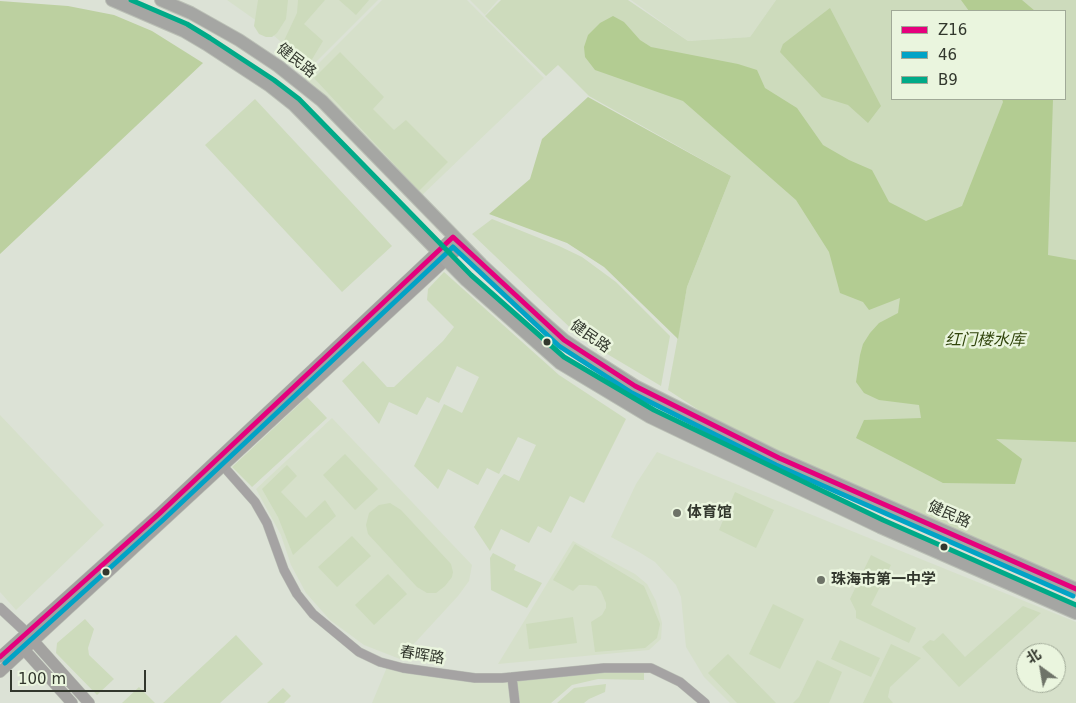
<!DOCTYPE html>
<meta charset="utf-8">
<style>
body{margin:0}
#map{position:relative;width:1076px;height:703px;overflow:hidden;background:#dce2d6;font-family:"DejaVu Sans","Noto Sans SC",sans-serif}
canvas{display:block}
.legend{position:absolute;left:891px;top:10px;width:175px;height:90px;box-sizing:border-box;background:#eaf5de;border:1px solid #a0a997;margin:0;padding:6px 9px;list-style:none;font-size:15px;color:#32372d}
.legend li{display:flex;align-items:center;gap:10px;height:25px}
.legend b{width:25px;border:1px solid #a0a997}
.north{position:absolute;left:1016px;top:643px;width:50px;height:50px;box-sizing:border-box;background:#eaf5de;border:1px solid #a0a997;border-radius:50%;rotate:328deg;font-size:14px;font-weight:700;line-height:20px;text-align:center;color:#32372d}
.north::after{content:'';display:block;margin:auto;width:18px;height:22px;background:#6e7368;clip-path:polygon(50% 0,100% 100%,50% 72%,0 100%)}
.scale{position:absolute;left:10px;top:670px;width:136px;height:22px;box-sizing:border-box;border:2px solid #32372d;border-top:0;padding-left:6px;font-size:15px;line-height:18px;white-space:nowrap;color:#32372d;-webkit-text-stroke:4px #eaf5de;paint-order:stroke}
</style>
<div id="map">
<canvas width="1076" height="703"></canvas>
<ul class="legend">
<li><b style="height:6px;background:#e5007d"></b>Z16</li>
<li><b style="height:6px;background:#02a3c6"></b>46</li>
<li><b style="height:6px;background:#0a8"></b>B9</li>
</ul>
<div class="north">北</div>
<div class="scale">100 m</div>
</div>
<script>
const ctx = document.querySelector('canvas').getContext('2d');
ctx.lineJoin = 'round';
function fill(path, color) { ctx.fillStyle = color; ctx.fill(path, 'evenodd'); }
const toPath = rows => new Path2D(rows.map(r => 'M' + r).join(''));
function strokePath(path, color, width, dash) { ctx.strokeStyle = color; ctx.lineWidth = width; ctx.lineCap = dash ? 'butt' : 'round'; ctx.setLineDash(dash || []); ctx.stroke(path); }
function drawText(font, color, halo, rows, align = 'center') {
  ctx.font = font + ' "DejaVu Sans","Noto Sans SC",sans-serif'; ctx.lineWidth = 5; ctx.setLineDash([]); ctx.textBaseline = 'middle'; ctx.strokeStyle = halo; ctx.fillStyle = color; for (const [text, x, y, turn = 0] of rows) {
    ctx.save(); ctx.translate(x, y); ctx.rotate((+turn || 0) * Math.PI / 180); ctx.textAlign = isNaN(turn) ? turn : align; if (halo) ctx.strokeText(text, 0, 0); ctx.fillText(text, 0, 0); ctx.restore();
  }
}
fill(toPath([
 [227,0,378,0,310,68,261,24],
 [382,0,467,0,544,78,419,198,303,79],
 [470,0,498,0,485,15],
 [631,0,776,0,750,37,688,41],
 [0,415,104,525,16,610,0,592],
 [332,418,472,565,469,581,458,596,400,659,364,645,330,620,306,593,291,565,281,535,256,489],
 [657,452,1076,622,1076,703,730,703,704,677,686,647,681,597,676,585,655,562,639,552,611,537,636,484],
 [1026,653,1056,653,1056,683,1026,683],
 [573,541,635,574,647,584,656,601,662,623,661,639,649,650,498,664],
 [387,667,511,679,513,703,372,703]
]), '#d6e0ca');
fill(toPath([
 [258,0,288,0,286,19,277,33,272,37,266,37,259,34,254,26],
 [298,0,325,0,304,24,323,41,311,61,302,64,292,62,284,54,282,45,297,13],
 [339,0,369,0,356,15],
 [501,0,628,0,688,41,750,37,776,0,1076,0,1076,589,743,439,668,390,687,287,731,176,589,96,558,65,546,76,485,16],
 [892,11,1065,11,1065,99,892,99],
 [340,52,384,97,373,109,394,130,406,120,448,162,419,191,314,78],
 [255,99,392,246,342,292,205,145],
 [492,219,559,246,582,257,616,282,670,336,661,386,582,339,472,234],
 [444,272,559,375,626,419,584,503,570,496,551,533,538,526,529,543,501,529,490,551,474,527,499,480,504,474,519,481,536,445,518,437,499,474,487,468,478,485,448,469,438,489,414,466,444,404,462,413,479,377,457,366,439,403,427,397,417,415,389,402,379,424,342,381,363,361,387,387,394,387,443,341,454,327,427,300,428,289],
 [307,397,327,418,252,487,232,467],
 [345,454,378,489,355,510,323,475],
 [287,465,297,476,281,492,306,518,325,500,336,516,293,555,278,517,262,489],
 [735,492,774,510,756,548,719,530],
 [390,503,401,510,451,564,453,572,452,577,445,586,436,593,427,593,417,587,368,534,366,525,369,513,379,505],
 [352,536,371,556,337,587,318,567],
 [575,544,644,586,660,624,657,638,645,648,595,652,591,622,602,615,606,608,606,603,601,591,596,586,587,585,579,585,573,591,553,580],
 [493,553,516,565,514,570,542,583,527,608,491,590,490,558],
 [871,555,891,565,871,605,916,628,909,643,856,618,856,611,850,599],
 [388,574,407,594,374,625,355,605],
 [773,604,804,619,780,669,749,654],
 [1023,606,1041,613,959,687,922,647,930,640,934,641,943,633,965,657],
 [573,617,577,643,529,649,526,624],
 [85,619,94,629,88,648,89,655,114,679,97,695,56,653,57,643],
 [236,635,263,664,220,703,163,703],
 [840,640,880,658,871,677,831,659],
 [891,644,921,658,890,687,888,697,893,703,863,703],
 [728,654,776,703,737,703,708,673],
 [817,660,842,672,829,703,793,703,799,697],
 [602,670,644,671,644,680,598,679,572,685,551,703,520,703,516,680],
 [606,684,605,692,589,699,584,703,557,703,574,688],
 [139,687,155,703,122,703],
 [283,688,291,696,284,703,267,703]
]), '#cddbbc');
fill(toPath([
 [0,1,68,6,114,15,152,31,203,63,0,254],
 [830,8,881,106,868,123,848,105,822,97,780,52,783,44],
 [588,97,731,176,687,287,678,339,604,267,567,243,489,214,530,179,542,139]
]), '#bcd0a0');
fill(toPath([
 [961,0,1022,0,1035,11,969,11],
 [613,16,624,22,640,40,651,47,738,64,757,70,765,88,797,108,823,145,849,160,872,170,889,202,926,221,962,206,1003,102,1002,99,1053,99,1048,255,1076,260,1076,442,996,439,1022,459,1015,484,943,483,856,438,864,420,921,418,919,405,879,400,864,393,856,382,860,355,863,344,870,333,879,323,898,313,900,298,869,310,863,302,840,293,829,252,796,200,683,101,595,70,585,57,584,47,588,35,600,23]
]), '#b3cc92');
const minor = toPath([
 [224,467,255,502,267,523,284,570,297,594,313,614,359,652,380,662,403,668,475,678,502,678,604,668,651,668,680,682,705,703],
 [512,677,515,703]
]);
const tertiary = toPath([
 [0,608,27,633]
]);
const secondary = toPath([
 [29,636,89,703],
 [20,645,72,703],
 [0,657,159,514,453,237],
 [0,672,462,245]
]);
const primary = toPath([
 [112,0,184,31,206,44,270,86,294,105,466,280,560,363,650,417,880,527,1076,613],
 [161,0,191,13,239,40,278,66,322,101,481,264,540,319,564,340,585,354,635,386,779,458,1076,589]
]);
strokePath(minor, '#babfb5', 10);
strokePath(tertiary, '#babfb5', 11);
strokePath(secondary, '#babfb5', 12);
strokePath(primary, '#babfb5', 14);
strokePath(minor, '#a5a3a3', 9);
strokePath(tertiary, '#a5a3a3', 10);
strokePath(secondary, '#a3a2a0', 11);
strokePath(primary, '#a5a6a3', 12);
strokePath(toPath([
 [0,657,159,514,453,237,564,340,635,386,779,458,1076,589]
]), '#e5007d', 5);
strokePath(toPath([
 [5,663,164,519,453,247,559,346,632,393,776,465,1073,596]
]), '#02a3c6', 5);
strokePath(toPath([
 [131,0,187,24,210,38,274,80,299,99,471,275,564,357,654,410,883,520,1076,605]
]), '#0a8', 5);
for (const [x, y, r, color] of [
 [547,342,4.5,"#32372d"],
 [677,513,5,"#6e7368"],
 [944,547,4.5,"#32372d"],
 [106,572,4.5,"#32372d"],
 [821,580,5,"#6e7368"]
]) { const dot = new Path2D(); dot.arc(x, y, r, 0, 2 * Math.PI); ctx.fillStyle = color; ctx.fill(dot); strokePath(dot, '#eaf5de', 2); }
drawText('15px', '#32372d', '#eaf5de', [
 ["健民路",296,61,38],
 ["健民路",590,337,35],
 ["健民路",949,515,24],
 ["春晖路",422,656,9]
]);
drawText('bold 15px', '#32372d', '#eaf5de', [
 ["体育馆",687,513],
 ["珠海市第一中学",831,580]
], 'left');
drawText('italic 16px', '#30440b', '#eaf5de', [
 ["红门楼水库",985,341]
]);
</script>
